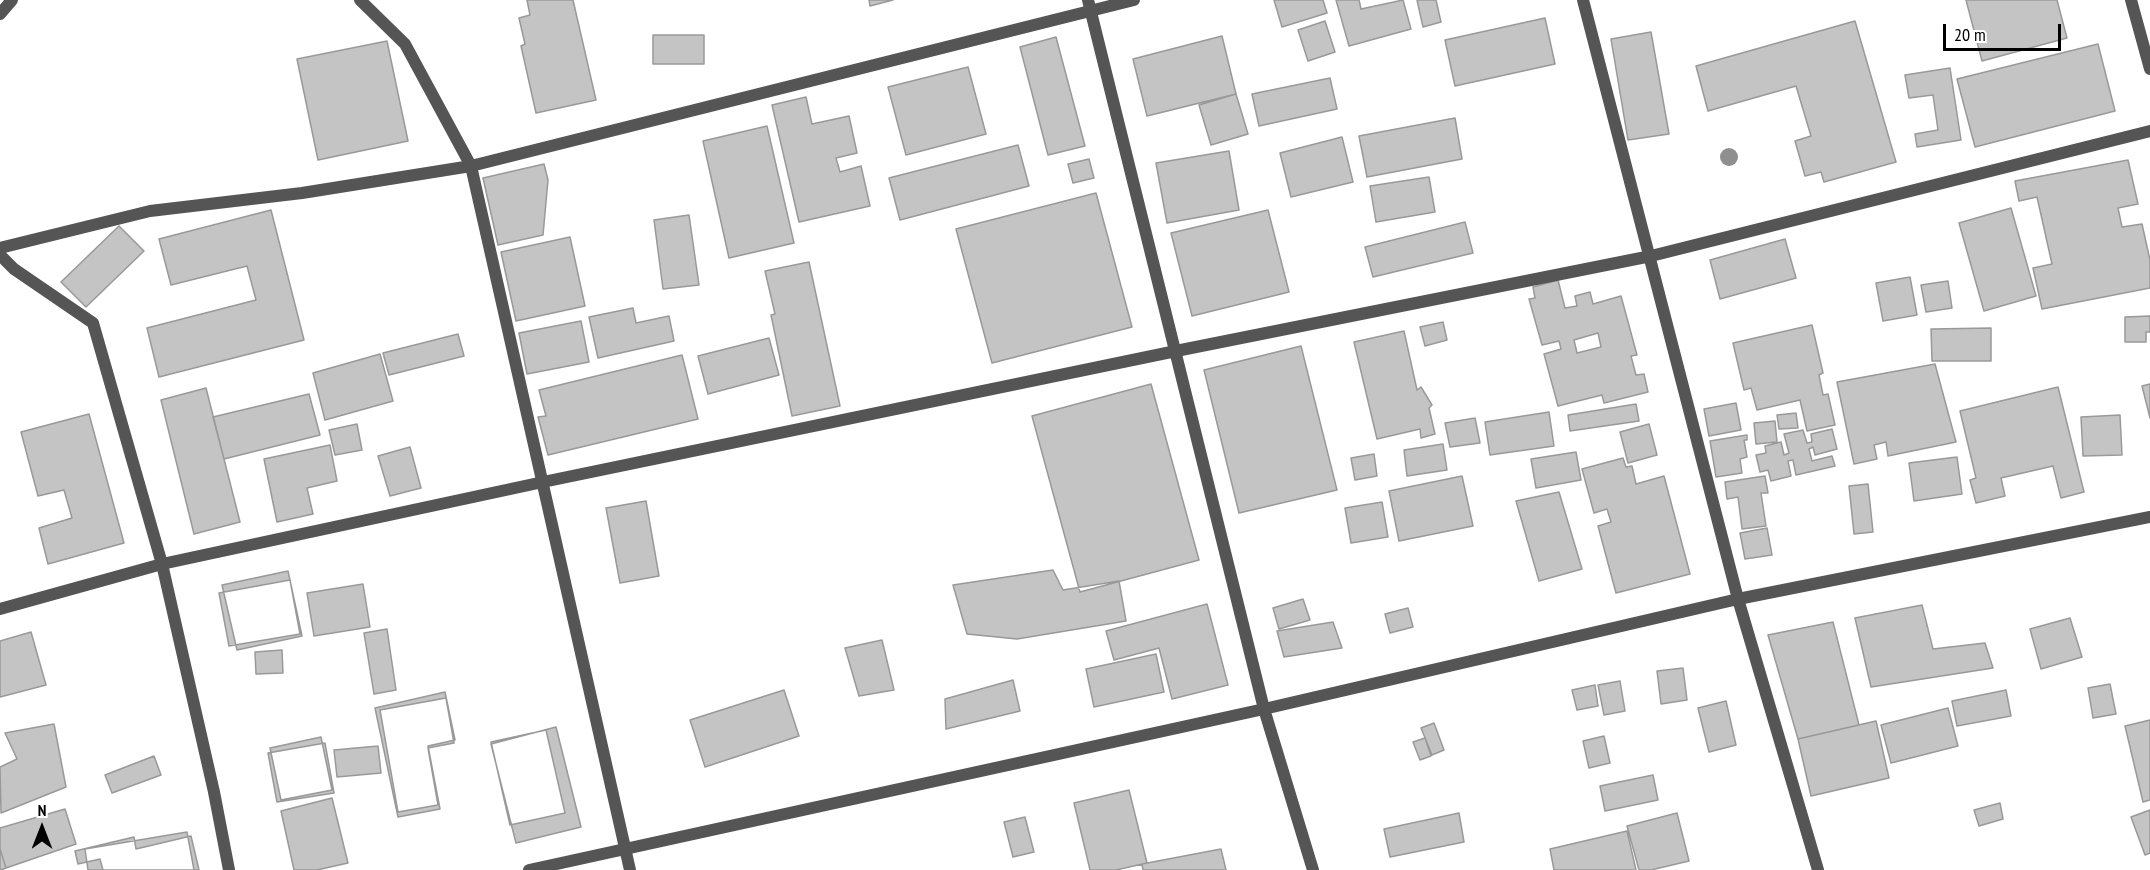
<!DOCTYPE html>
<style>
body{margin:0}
#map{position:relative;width:2150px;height:870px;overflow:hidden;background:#fff;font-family:"PT Sans Narrow",sans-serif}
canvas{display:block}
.north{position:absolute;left:12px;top:798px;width:60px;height:60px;-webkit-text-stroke:4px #fff;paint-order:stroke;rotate:0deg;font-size:16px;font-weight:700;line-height:24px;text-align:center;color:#000}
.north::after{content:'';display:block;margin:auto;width:21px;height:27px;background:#000;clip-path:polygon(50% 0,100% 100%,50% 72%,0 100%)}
.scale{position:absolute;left:1943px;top:24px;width:118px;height:27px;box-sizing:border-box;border:3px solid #000;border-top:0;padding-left:8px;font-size:18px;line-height:21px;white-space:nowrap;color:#000;-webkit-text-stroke:4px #fff;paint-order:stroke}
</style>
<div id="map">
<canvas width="2150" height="870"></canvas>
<div class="north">N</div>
<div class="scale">20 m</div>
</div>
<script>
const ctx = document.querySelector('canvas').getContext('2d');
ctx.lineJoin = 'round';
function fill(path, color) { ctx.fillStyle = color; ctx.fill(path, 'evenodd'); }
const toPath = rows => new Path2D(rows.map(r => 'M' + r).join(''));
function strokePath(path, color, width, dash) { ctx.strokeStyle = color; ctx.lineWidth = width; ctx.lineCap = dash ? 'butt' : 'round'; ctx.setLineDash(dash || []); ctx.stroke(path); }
const building = toPath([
 [527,0,573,0,596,100,536,113,521,46,525,44,519,18,530,15,527,0],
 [869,0,893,0,870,6,869,0],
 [1274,0,1323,0,1327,13,1282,27,1274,0],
 [1336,0,1359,0,1361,9,1403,0,1411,29,1349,46,1336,0],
 [1417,0,1436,0,1441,22,1423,27,1417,0],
 [1966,0,2057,0,2067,38,1982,61,1966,0],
 [1545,18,1555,64,1455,86,1445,40,1545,18],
 [1325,21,1335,52,1308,61,1298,30,1325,21],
 [1855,21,1896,162,1824,182,1821,172,1805,176,1795,141,1811,136,1796,86,1708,111,1696,66,1855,21],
 [1651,32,1669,134,1628,140,1611,39,1651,32],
 [653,35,704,35,704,64,653,64,653,35],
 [1222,36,1236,94,1147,116,1133,59,1222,36],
 [1056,37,1085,146,1048,155,1020,47,1056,37],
 [387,41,408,141,318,160,297,59,387,41],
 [2098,44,2115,111,1975,147,1957,79,2098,44],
 [968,67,986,134,906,155,888,87,968,67],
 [1950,68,1961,140,1917,147,1915,134,1938,130,1933,95,1909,98,1905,75,1950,68],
 [1330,78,1337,109,1259,126,1252,94,1330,78],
 [1236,94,1248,134,1211,145,1199,105,1236,94],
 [806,97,812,124,849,116,857,153,836,158,840,172,861,166,870,206,799,222,772,105,806,97],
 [1455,118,1462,159,1367,177,1359,136,1455,118],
 [767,126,794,243,729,258,703,141,767,126],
 [1342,137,1353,182,1291,197,1280,153,1342,137],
 [1018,145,1029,186,900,220,889,178,1018,145],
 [1229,151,1239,210,1167,223,1156,163,1229,151],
 [1089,159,1094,178,1073,183,1068,164,1089,159],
 [2128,160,2138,204,2118,208,2122,227,2142,224,2150,260,2150,288,2042,309,2033,268,2052,264,2037,197,2019,201,2015,181,2128,160],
 [544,164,548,180,543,235,498,245,483,178,544,164],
 [1429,177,1435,212,1376,222,1370,186,1429,177],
 [1096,193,1132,327,992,363,956,229,1096,193],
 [2011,208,2036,296,1984,311,1959,223,2011,208],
 [271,210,304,340,159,377,147,328,256,300,247,266,171,285,159,239,271,210],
 [1268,210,1289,292,1192,316,1171,233,1268,210],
 [689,215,699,285,663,289,654,220,689,215],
 [1465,222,1473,253,1373,277,1365,247,1465,222],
 [119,226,144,251,86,307,61,282,119,226],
 [570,237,585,306,516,321,501,252,570,237],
 [1785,239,1796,278,1720,299,1710,260,1785,239],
 [809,262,840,406,792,416,771,315,775,314,765,271,809,262],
 [1910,277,1917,315,1883,321,1876,283,1910,277],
 [1558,280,1565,308,1577,306,1575,296,1590,292,1593,304,1621,296,1637,355,1631,356,1636,375,1644,374,1648,392,1604,403,1602,395,1558,406,1544,354,1561,349,1559,341,1542,345,1529,299,1535,298,1533,287,1558,280],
 [1598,333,1601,347,1577,353,1574,340,1598,333],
 [1948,281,1952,308,1926,312,1921,285,1948,281],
 [633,308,636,323,669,316,674,341,598,358,589,317,633,308],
 [2150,316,2150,332,2146,332,2146,342,2125,342,2125,317,2150,316],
 [581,321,589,362,527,374,519,333,581,321],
 [1443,322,1447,340,1425,346,1420,327,1443,322],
 [1812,325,1823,373,1819,375,1823,395,1828,394,1835,425,1807,431,1800,400,1757,410,1751,388,1744,390,1733,343,1812,325],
 [1991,328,1991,361,1932,361,1931,329,1991,328],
 [1404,331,1417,390,1421,387,1432,405,1429,408,1435,434,1421,438,1420,429,1377,439,1354,342,1404,331],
 [458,334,464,356,389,375,383,353,458,334],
 [769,338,779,375,708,394,698,356,769,338],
 [1301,346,1337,490,1239,513,1204,370,1301,346],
 [380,354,393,401,325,420,313,373,380,354],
 [682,355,698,419,548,455,538,417,546,416,539,390,682,355],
 [1935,364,1956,442,1888,456,1886,442,1874,445,1877,459,1854,464,1837,382,1935,364],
 [1151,384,1199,560,1080,592,1032,416,1151,384],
 [2150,384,2150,418,2142,386,2150,384],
 [2058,387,2084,492,2061,498,2053,466,2001,478,2005,496,1976,503,1970,480,1976,478,1960,411,2058,387],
 [206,388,240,522,194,534,161,400,206,388],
 [309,394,320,435,224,459,213,417,309,394],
 [1736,403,1741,430,1709,436,1704,409,1736,403],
 [1636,404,1639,421,1570,431,1568,415,1636,404],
 [1549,412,1554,446,1490,455,1485,422,1549,412],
 [1796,413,1798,428,1779,429,1777,415,1796,413],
 [89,414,124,543,48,564,39,528,72,518,64,490,38,496,21,432,89,414],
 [2120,415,2122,455,2083,456,2081,417,2120,415],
 [1475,418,1480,443,1450,447,1445,423,1475,418],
 [1775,421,1777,442,1756,444,1754,423,1775,421],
 [357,424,362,450,335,455,329,430,357,424],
 [1649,424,1657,455,1628,463,1620,432,1649,424],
 [1832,429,1837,449,1815,455,1813,447,1809,449,1812,461,1832,456,1835,466,1796,475,1793,460,1788,461,1791,476,1771,481,1768,470,1760,472,1756,455,1766,453,1765,446,1781,442,1784,455,1789,453,1784,434,1803,430,1807,443,1812,442,1811,434,1832,429],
 [1747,435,1747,440,1744,440,1747,457,1740,459,1742,473,1716,477,1710,441,1747,435],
 [1443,444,1447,470,1407,476,1404,450,1443,444],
 [330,445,337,481,307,488,313,514,277,522,264,459,330,445],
 [410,447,421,488,390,496,378,456,410,447],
 [1576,452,1581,480,1536,488,1531,459,1576,452],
 [1374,454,1377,476,1355,480,1351,458,1374,454],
 [1957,457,1962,494,1914,501,1909,463,1957,457],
 [1623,458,1626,467,1632,466,1636,484,1664,476,1690,574,1616,593,1598,526,1611,522,1607,509,1594,513,1582,469,1623,458],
 [1462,476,1473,526,1399,541,1389,491,1462,476],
 [1765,476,1768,493,1761,493,1766,526,1742,529,1738,497,1727,499,1725,482,1765,476],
 [1868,484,1873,532,1854,534,1849,486,1868,484],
 [1559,492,1582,569,1539,581,1516,501,1559,492],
 [646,501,659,576,620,583,606,508,646,501],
 [1382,502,1388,537,1351,543,1345,508,1382,502],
 [1767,528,1772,555,1745,559,1740,533,1767,528],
 [1053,570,1063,590,1119,581,1126,621,1017,639,967,634,953,585,1053,570],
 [288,571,302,636,237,650,222,585,288,571],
 [290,580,300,634,229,646,219,593,290,580],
 [363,584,370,627,314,636,307,593,363,584],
 [1303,599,1310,620,1279,629,1273,608,1303,599],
 [1207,604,1228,685,1172,699,1159,648,1114,660,1106,631,1207,604],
 [1922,605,1933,649,1985,643,1993,668,1871,687,1855,618,1922,605],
 [1408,608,1413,627,1390,633,1385,614,1408,608],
 [2070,618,2082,657,2041,669,2030,629,2070,618],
 [1333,622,1342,648,1284,657,1277,631,1333,622],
 [1833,622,1859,725,1798,739,1768,635,1833,622],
 [387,629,396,690,374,694,364,633,387,629],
 [31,632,46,685,0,697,0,641,31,632],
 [882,640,894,690,859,696,845,648,882,640],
 [282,650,283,673,256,674,255,652,282,650],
 [1156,654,1164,692,1094,707,1086,669,1156,654],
 [1683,668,1687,700,1661,704,1657,671,1683,668],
 [1013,680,1020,711,946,729,945,699,1013,680],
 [1620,681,1625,711,1604,715,1598,685,1620,681],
 [2110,684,2116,714,2093,718,2088,688,2110,684],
 [1595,685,1598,706,1577,710,1572,690,1595,685],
 [784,690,799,736,705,767,690,720,784,690],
 [2006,690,2011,716,1957,726,1952,701,2006,690],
 [445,692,455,740,428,746,440,809,398,817,375,708,445,692],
 [446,698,454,743,428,748,438,805,398,812,380,710,446,698],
 [1726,701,1736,745,1709,752,1698,708,1726,701],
 [1948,708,1958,746,1891,763,1881,725,1948,708],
 [2150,720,2150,800,2143,802,2125,726,2150,720],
 [1876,721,1889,778,1811,796,1798,739,1876,721],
 [1434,723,1444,750,1432,755,1421,728,1434,723],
 [54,724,66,787,1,813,0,767,17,759,5,733,54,724],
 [556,727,581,827,516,843,491,744,556,727],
 [546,730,565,813,510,825,491,742,546,730],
 [1604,736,1610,763,1589,768,1583,741,1604,736],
 [321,737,332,790,281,800,270,748,321,737],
 [1425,738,1431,756,1420,760,1413,742,1425,738],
 [325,743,334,793,277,802,268,753,325,743],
 [378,746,381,773,337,777,334,750,378,746],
 [154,756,161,775,112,793,105,775,154,756],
 [1653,775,1658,800,1605,811,1600,786,1653,775],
 [1129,790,1147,863,1116,870,1090,870,1074,803,1129,790],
 [332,798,348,863,317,870,294,870,281,811,332,798],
 [2000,803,2003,819,1979,826,1974,810,2000,803],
 [65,809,76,844,6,868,0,849,0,828,65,809],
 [2150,810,2150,853,2145,855,2131,817,2150,810],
 [1459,813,1464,842,1390,857,1384,829,1459,813],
 [1677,813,1689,861,1651,870,1639,870,1627,826,1677,813],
 [1025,817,1034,852,1013,857,1004,822,1025,817],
 [1627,831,1636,870,1554,870,1550,849,1627,831],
 [187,832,194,870,88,870,85,849,187,832],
 [191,836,199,870,103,870,100,859,78,864,75,851,134,837,136,849,191,836],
 [0,849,6,868,1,870,0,870,0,849],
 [1221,849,1226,870,1143,870,1142,864,1221,849]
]);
fill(building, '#c4c4c4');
strokePath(building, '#999', 1.5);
strokePath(toPath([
 [360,0,405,44,471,166,630,870],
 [1088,0,1264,709,1313,870],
 [1583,0,1738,599,1818,870],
 [2131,0,2150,69],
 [0,14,12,0],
 [0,248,150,211,302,193,471,166,1134,0],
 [0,255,14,269,93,323,162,564,214,792,229,870],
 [0,609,162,564,543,482,1176,351,1651,256,2150,131],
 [529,870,1264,709,1738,599,2150,517]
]), '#555', 12);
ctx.fillStyle = '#8f8f8f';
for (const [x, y] of [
 [1729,157]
]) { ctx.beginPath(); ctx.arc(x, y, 9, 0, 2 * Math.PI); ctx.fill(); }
</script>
